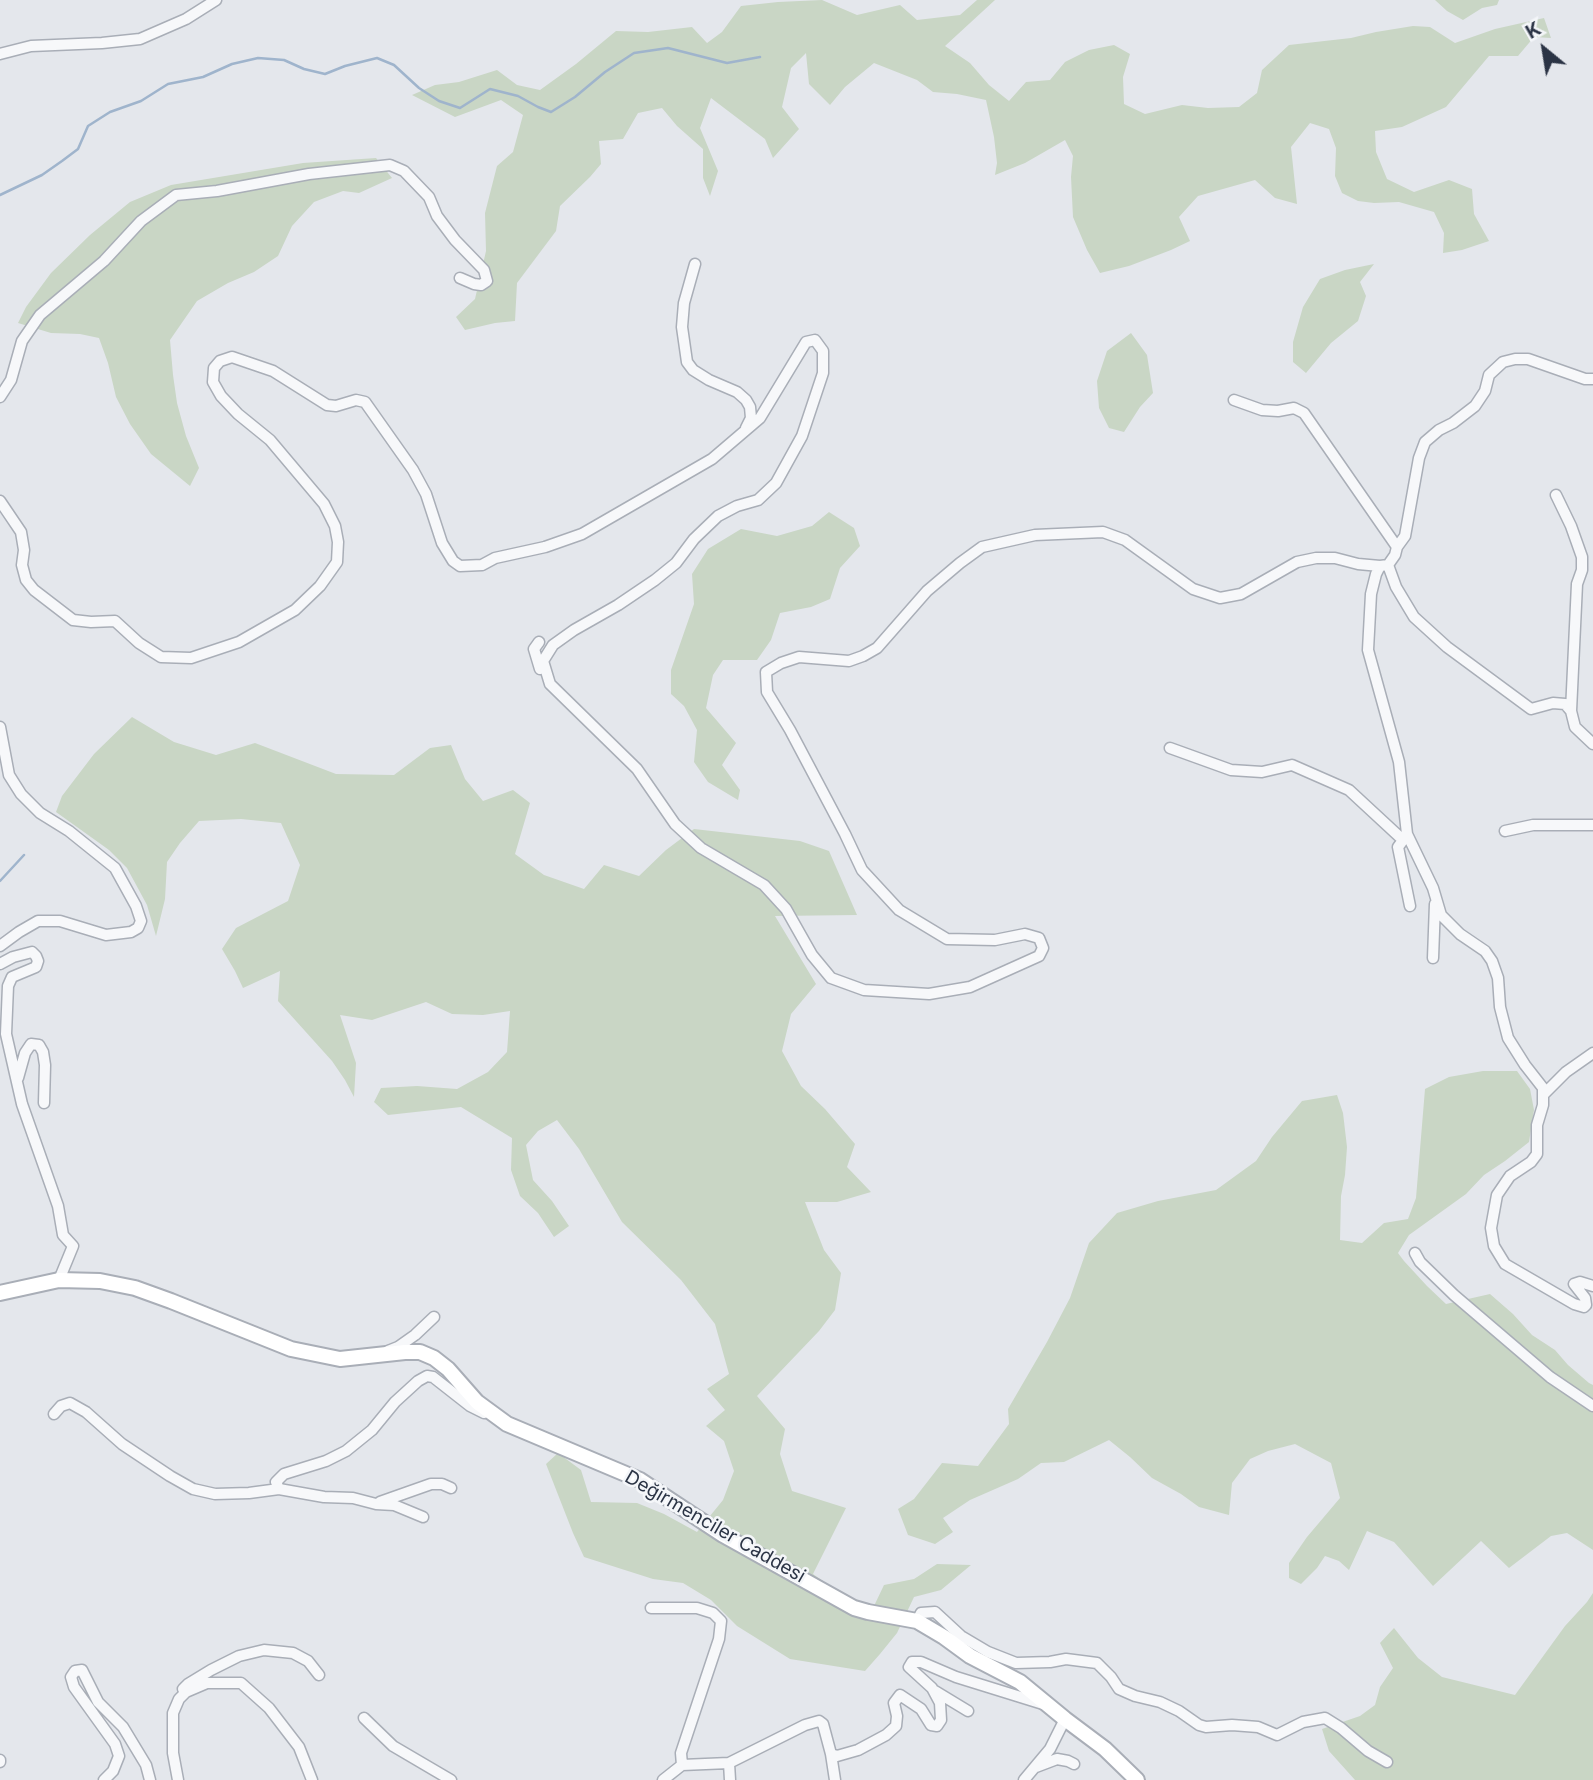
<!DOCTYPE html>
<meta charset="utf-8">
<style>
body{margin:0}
#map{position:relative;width:1593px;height:1780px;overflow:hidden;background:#e4e7ec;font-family:Inter,sans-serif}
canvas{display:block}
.north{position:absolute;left:1509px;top:14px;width:70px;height:70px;-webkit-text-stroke:5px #f4f6f9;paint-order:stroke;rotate:330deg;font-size:19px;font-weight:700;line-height:28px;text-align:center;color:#2b3445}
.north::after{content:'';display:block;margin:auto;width:24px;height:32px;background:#2b3445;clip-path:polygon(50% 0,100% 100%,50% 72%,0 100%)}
</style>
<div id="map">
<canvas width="1593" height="1780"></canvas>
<div class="north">K</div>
</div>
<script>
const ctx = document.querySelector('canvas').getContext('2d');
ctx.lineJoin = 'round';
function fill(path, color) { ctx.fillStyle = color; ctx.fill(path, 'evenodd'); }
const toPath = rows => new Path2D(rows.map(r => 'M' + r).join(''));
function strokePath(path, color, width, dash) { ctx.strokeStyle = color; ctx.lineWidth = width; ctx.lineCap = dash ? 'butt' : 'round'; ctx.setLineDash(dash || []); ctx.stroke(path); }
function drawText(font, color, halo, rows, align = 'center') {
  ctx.font = font + ' Inter,sans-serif'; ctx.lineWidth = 5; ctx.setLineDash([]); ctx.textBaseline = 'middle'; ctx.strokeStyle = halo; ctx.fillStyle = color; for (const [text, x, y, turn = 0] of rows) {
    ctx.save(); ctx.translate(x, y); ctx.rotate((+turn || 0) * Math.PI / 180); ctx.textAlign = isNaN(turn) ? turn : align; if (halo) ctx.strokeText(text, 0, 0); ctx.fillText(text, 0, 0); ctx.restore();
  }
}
fill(toPath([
 [822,0,857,15,900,5,917,20,960,15,977,0,995,0,945,46,970,63,989,85,1009,101,1026,82,1050,80,1065,62,1089,50,1114,45,1130,54,1123,77,1124,104,1145,114,1182,105,1208,108,1239,107,1257,93,1262,70,1289,45,1351,38,1376,32,1413,26,1430,27,1455,43,1495,29,1544,18,1551,38,1534,37,1518,56,1489,56,1446,107,1402,127,1375,131,1376,152,1387,179,1414,192,1449,180,1472,189,1474,214,1489,241,1462,250,1443,253,1444,233,1434,212,1399,202,1374,203,1358,201,1342,193,1335,176,1336,148,1329,129,1310,123,1291,147,1297,204,1275,198,1255,180,1198,196,1179,217,1190,241,1171,250,1129,266,1100,273,1087,250,1073,217,1071,177,1073,156,1065,140,1025,163,995,175,997,163,994,137,986,100,957,94,933,92,917,80,874,63,845,87,830,105,809,84,806,53,791,68,782,107,799,129,773,158,765,139,711,98,700,128,718,171,710,196,703,178,703,149,677,126,662,108,638,113,623,139,599,141,601,164,590,177,560,206,556,231,517,283,515,321,495,323,465,330,456,317,475,299,486,251,485,213,497,166,513,152,523,115,501,100,455,117,412,95,435,85,459,82,497,70,517,85,540,90,576,64,616,31,648,32,692,27,707,43,722,32,741,6,778,2],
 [1435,0,1499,0,1497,5,1482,8,1463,20,1447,11],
 [376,158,392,178,359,193,343,191,314,202,292,226,278,256,254,272,228,283,197,301,170,340,173,375,177,403,186,436,199,468,190,486,151,454,130,424,116,397,108,363,99,338,80,334,51,333,18,323,26,307,51,273,90,235,130,202,171,185,303,163],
 [1374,264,1360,282,1366,296,1358,321,1331,343,1306,373,1293,362,1293,342,1303,307,1320,279,1345,270],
 [1131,333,1147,355,1153,393,1140,407,1124,432,1109,428,1099,408,1097,381,1107,351],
 [829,512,854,528,860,546,840,568,830,599,811,607,780,613,771,640,757,660,723,660,713,675,706,708,736,743,722,765,740,790,738,800,708,782,694,762,697,730,684,706,671,694,671,670,694,604,692,574,708,549,741,529,777,536,812,526],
 [132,717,174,742,216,755,255,743,336,774,394,775,430,748,451,745,465,779,483,801,513,790,530,803,515,854,544,875,584,889,604,865,639,876,666,850,694,829,800,841,829,851,857,915,775,916,816,984,791,1014,782,1051,801,1086,825,1109,855,1144,847,1167,871,1192,837,1202,805,1202,824,1250,841,1273,835,1310,819,1331,757,1396,785,1429,780,1454,792,1491,846,1508,813,1574,841,1594,874,1606,884,1585,914,1579,937,1564,971,1565,941,1590,914,1597,897,1633,880,1654,865,1671,790,1659,737,1626,711,1600,683,1583,653,1579,584,1557,573,1533,546,1464,558,1453,581,1470,591,1502,637,1503,664,1514,697,1532,723,1500,734,1471,724,1441,706,1426,725,1410,707,1389,729,1374,715,1324,681,1280,622,1222,579,1149,557,1120,538,1131,526,1145,533,1180,552,1201,569,1226,554,1237,538,1213,520,1196,511,1170,512,1138,461,1107,388,1115,374,1102,381,1088,417,1086,457,1089,488,1072,507,1052,510,1011,483,1015,452,1014,426,1002,372,1020,340,1015,356,1063,354,1097,345,1080,332,1061,278,1001,280,971,243,988,235,971,222,949,236,928,288,901,300,865,281,823,241,819,199,821,180,843,167,862,165,899,156,936,147,905,127,868,109,850,56,812,62,796,94,754],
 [1483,1071,1517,1071,1530,1089,1534,1110,1529,1142,1505,1161,1484,1175,1466,1194,1409,1235,1398,1253,1404,1261,1427,1286,1446,1304,1490,1294,1513,1314,1532,1335,1555,1350,1568,1365,1589,1383,1593,1385,1593,1550,1567,1533,1551,1536,1509,1568,1481,1541,1433,1586,1394,1542,1367,1531,1349,1570,1339,1561,1325,1556,1317,1568,1301,1584,1289,1578,1289,1563,1307,1537,1340,1498,1331,1463,1295,1444,1268,1451,1250,1459,1232,1483,1229,1515,1199,1507,1181,1494,1152,1478,1130,1457,1109,1440,1064,1462,1041,1463,1018,1479,970,1500,943,1518,953,1532,935,1544,908,1535,898,1509,914,1499,942,1463,978,1466,1009,1424,1008,1409,1047,1342,1070,1298,1089,1243,1117,1213,1158,1201,1216,1190,1256,1161,1272,1137,1302,1101,1337,1095,1343,1113,1347,1147,1345,1175,1341,1196,1340,1240,1362,1243,1384,1223,1408,1219,1416,1198,1425,1089,1449,1077],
 [1593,1593,1593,1780,1355,1780,1329,1751,1322,1729,1360,1716,1375,1705,1380,1687,1393,1668,1380,1643,1394,1628,1418,1658,1442,1677,1515,1695,1565,1626,1587,1602]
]), '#c9d6c5');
strokePath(toPath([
 [0,195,42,175,62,161,78,149,88,126,110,112,141,101,168,84,203,77,232,64,258,58,284,60,304,69,325,74,345,66,377,58,394,65,419,88,439,101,460,108,490,89,518,96,538,107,551,112,575,97,605,72,634,53,668,48,727,63,760,57],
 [0,881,24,855]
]), '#9fb4cc', 2.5);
const street = toPath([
 [0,54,31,46,102,43,140,39,186,19,216,0],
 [695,264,684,303,682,327,687,362,693,370,709,380,737,392,746,400,750,407,751,418,746,428],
 [0,397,11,380,22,341,40,315,104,261,141,221,176,195,217,191,309,174,390,165,404,171,429,197,437,216,455,240,484,270,487,281,481,285,474,284,460,278],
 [1234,400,1262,410,1278,411,1294,408,1304,413,1397,547,1395,555,1388,565,1396,587,1414,617,1447,647,1531,709,1553,703,1565,704,1571,711,1575,727,1593,744],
 [1556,495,1571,526,1582,557,1582,570,1577,584,1571,711],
 [0,501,21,532,24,550,22,565,26,580,34,590,73,620,91,622,115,621,139,643,161,657,191,658,239,642,295,610,320,586,337,562,338,542,335,526,324,504,270,440,238,414,221,396,213,382,214,368,220,361,232,357,273,371,327,405,336,406,356,400,365,402,413,470,426,494,442,543,453,561,460,566,482,565,495,558,545,547,582,534,712,459,760,418,806,342,815,340,823,351,823,373,802,436,776,483,758,500,737,506,718,516,694,539,676,563,655,580,618,605,574,630,553,645,543,661,550,684,637,769,675,824,701,848,764,885,786,909,812,955,831,978,864,990,929,994,970,987,1039,956,1043,948,1039,938,1025,934,995,940,947,939,899,910,862,870,845,834,790,730,767,692,766,672,781,663,799,657,849,661,863,656,877,648,927,591,960,563,982,547,1035,535,1103,532,1125,540,1193,589,1220,598,1241,594,1297,562,1316,558,1335,558,1358,564,1380,566],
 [1397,547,1405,536,1419,458,1425,442,1439,430,1453,423,1475,406,1485,391,1489,375,1503,362,1515,359,1528,359,1585,379,1593,379],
 [1388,565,1380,566,1376,574,1371,594,1368,650,1399,762,1407,834,1433,888,1441,915,1460,934,1485,951,1492,961,1498,978,1500,1007,1508,1038,1525,1065,1543,1088,1543,1105,1537,1125,1537,1154,1531,1162,1510,1176,1497,1195,1491,1228,1494,1246,1505,1264,1574,1304,1584,1307,1586,1305,1585,1298,1574,1284,1580,1282,1593,1286],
 [539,642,534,649,540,669],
 [0,727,9,775,21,794,40,813,69,831,115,868,136,906,141,921,138,928,131,932,106,935,60,921,38,921,19,932,0,946],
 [1170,748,1231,770,1262,772,1292,765,1349,790,1403,840],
 [1505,831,1533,825,1593,825],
 [1407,835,1398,847,1410,906],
 [1433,958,1435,904],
 [0,964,13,957,32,952,36,956,38,961,36,967,12,977,8,986,6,1034,22,1104,58,1206,63,1235,73,1246,59,1280],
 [18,1078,25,1053,31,1044,39,1045,43,1052,45,1065,44,1103],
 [1543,1095,1566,1072,1593,1053],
 [1415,1253,1420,1262,1454,1295,1550,1377,1593,1406],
 [388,1351,398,1347,415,1335,434,1317],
 [54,1414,61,1406,70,1403,86,1412,122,1444,170,1476,193,1489,215,1494,249,1493,279,1489],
 [380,1502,431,1484,442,1484,451,1488],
 [423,1517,394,1505,376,1504,353,1498,324,1497,279,1489,276,1482,284,1474,326,1461,346,1451,372,1430,395,1402,418,1381,427,1376,433,1377,470,1406,484,1413],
 [651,1608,697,1608,713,1613,721,1621,719,1639,681,1753,682,1765,729,1763,805,1725,819,1721,823,1724,831,1754,837,1756,858,1750,886,1735,896,1726,897,1716,894,1703,900,1695,921,1709,931,1725,937,1726,941,1720,940,1703,932,1688,909,1667,912,1662,921,1662,956,1677,1043,1704],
 [917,1621,921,1613,935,1612,961,1636,988,1652,1016,1663,1050,1662,1066,1659,1097,1663,1111,1677,1119,1689,1135,1696,1160,1702,1179,1711,1199,1725,1206,1727,1232,1725,1258,1727,1277,1735,1303,1722,1325,1718,1341,1728,1368,1751,1387,1762],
 [183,1689,188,1684,211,1670,239,1656,264,1650,293,1653,308,1661,319,1675],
 [935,1691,968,1711],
 [364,1718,393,1746,451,1780],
 [831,1754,835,1780],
 [0,1760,0,1762],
 [729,1763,730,1780],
 [1036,1767,1057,1759,1068,1761,1074,1764],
 [104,1780,113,1771,119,1756,115,1744,74,1687,71,1677,75,1671,82,1670,98,1702,123,1727,146,1765,150,1780],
 [178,1780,173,1753,173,1713,179,1699,186,1692,207,1683,241,1683,269,1708,299,1747,312,1780],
 [663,1780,682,1765],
 [1024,1780,1050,1749,1065,1719]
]);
const secondary = toPath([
 [0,1293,59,1280,100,1281,135,1288,171,1301,291,1349,340,1359,405,1352,420,1352,434,1358,448,1369,477,1402,507,1424,640,1480,723,1535,854,1608,868,1612,917,1621,944,1637,970,1656,1020,1682,1065,1719,1105,1749,1137,1780]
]);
strokePath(street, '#a9aeb7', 13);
strokePath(secondary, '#a9aeb7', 18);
strokePath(street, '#f7f8fa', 10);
strokePath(secondary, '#fff', 14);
drawText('19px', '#2b3445', '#f4f6f9', [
 ["Değirmenciler Caddesi",715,1527,30]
]);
</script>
